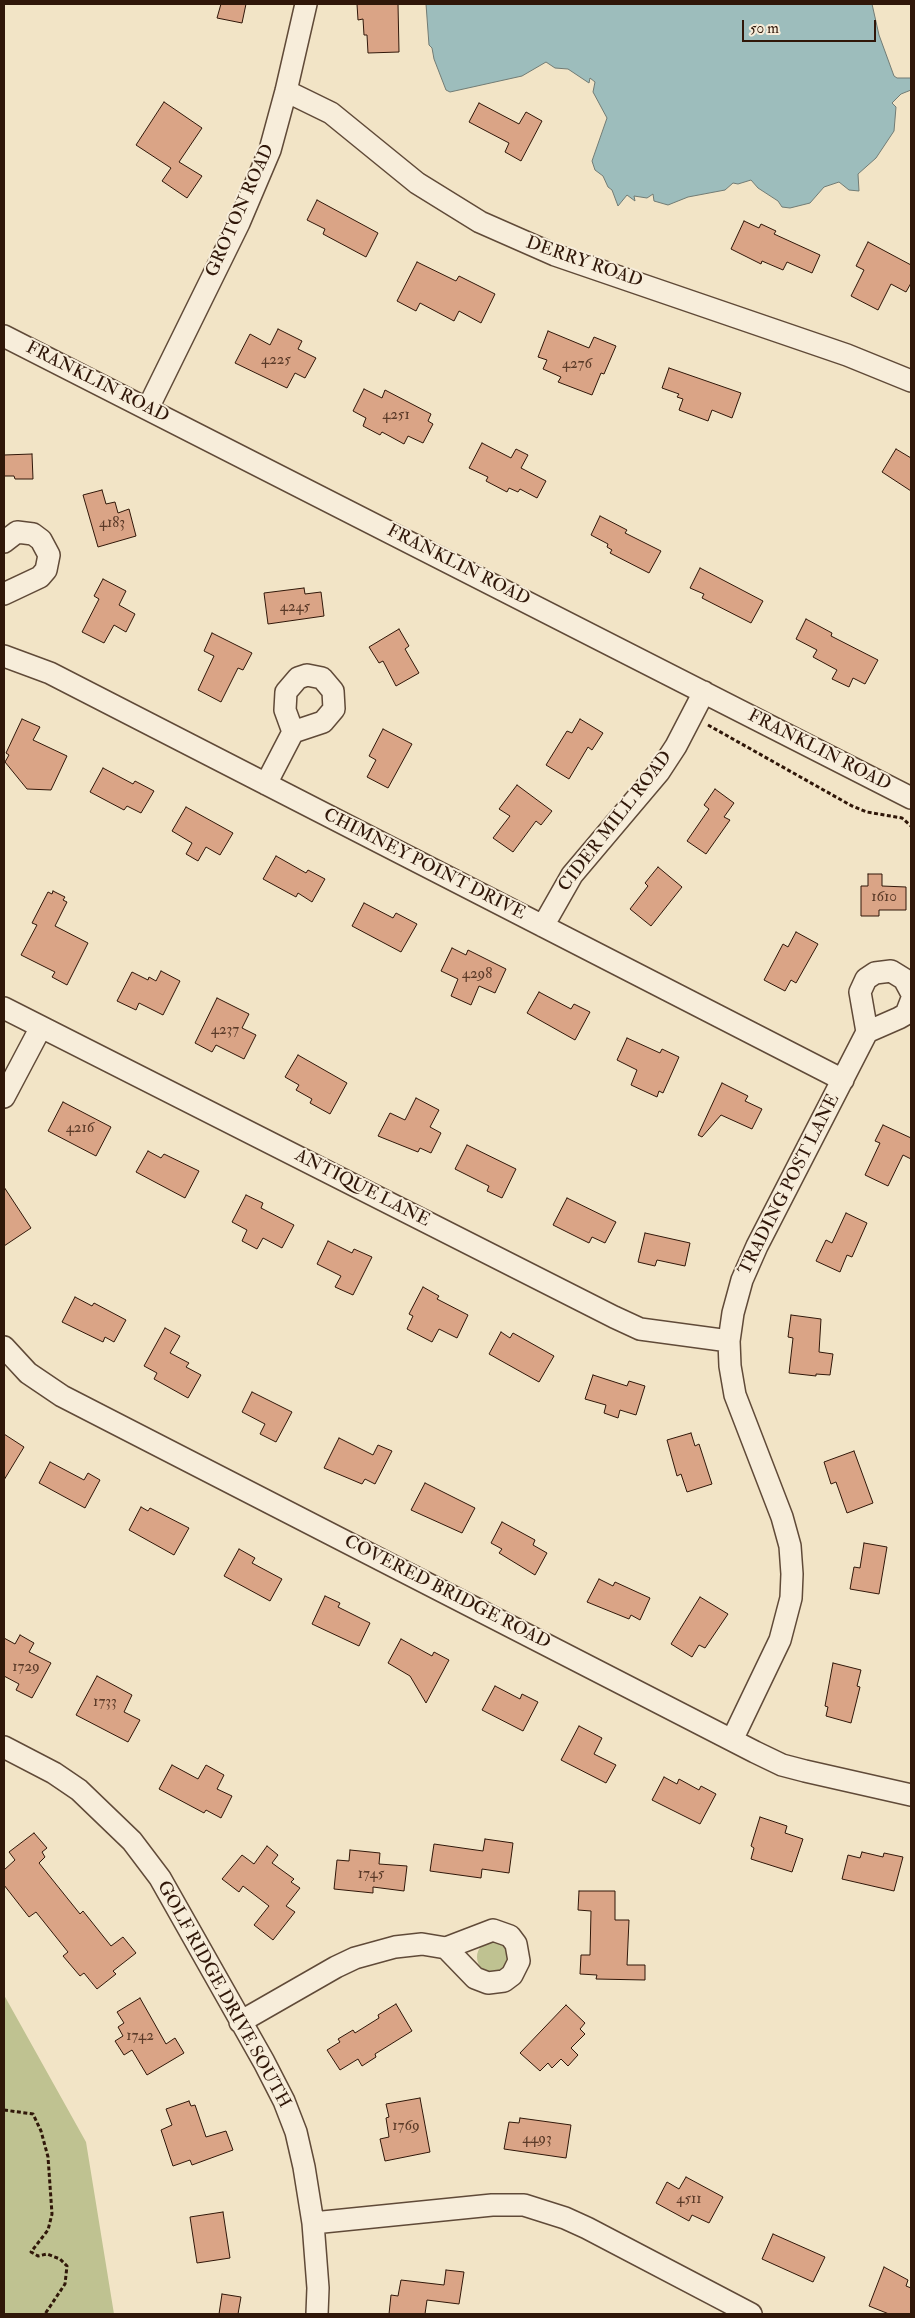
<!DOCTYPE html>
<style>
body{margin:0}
#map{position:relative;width:915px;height:2318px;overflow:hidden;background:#f2e4c6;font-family:"IM FELL Double Pica",serif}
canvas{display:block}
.frame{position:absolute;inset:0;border:5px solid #301709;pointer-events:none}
.scale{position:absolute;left:742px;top:20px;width:134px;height:22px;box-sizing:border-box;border:2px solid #301709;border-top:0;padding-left:6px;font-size:15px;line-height:18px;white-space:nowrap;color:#301709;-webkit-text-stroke:4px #f7edda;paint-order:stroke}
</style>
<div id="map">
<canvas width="915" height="2318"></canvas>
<div class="frame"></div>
<div class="scale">50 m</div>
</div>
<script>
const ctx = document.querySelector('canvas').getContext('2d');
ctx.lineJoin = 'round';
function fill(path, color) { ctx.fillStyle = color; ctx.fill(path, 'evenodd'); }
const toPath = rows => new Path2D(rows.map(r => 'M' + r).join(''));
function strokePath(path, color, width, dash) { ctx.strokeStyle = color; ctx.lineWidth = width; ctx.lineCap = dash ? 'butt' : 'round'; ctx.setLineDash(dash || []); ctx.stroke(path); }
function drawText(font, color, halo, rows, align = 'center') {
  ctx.font = font + ' "IM FELL Double Pica",serif'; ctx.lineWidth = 4; ctx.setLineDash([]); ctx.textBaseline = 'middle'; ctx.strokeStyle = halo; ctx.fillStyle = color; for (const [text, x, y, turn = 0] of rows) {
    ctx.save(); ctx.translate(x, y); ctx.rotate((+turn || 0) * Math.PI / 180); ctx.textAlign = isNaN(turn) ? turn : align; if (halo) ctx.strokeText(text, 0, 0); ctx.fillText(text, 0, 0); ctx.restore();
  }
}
fill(toPath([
 '477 1957a16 16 0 1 1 32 0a16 16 0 1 1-32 0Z',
 [4,1995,86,2142,114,2314,4,2314]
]), '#bfc291');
const water = toPath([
 [426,4,872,4,879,35,894,76,897,78,911,78,911,90,901,94,892,103,896,107,894,131,876,158,858,174,859,191,849,190,839,182,824,187,810,203,790,208,782,207,778,201,758,188,751,180,738,184,733,183,725,190,688,197,668,205,654,201,653,194,647,198,634,196,635,201,627,195,618,206,612,190,608,187,603,176,595,170,592,161,607,118,593,92,595,82,590,78,589,83,568,69,555,68,546,62,522,76,450,92,446,90,434,59,432,48,429,45,426,4]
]);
fill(water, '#9dbdbc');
strokePath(water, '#717b74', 1);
const building = toPath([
 [221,4,246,4,242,23,217,18,221,4],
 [357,4,398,4,399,52,368,53,367,35,364,35,363,19,358,20,357,4],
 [164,102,202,128,179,162,202,176,187,198,162,181,171,168,136,145,164,102],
 [479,103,519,124,526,112,542,121,521,161,505,152,509,143,469,122,479,103],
 [317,200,378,233,366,257,323,234,325,229,307,220,317,200],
 [744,221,759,228,761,224,776,231,774,234,820,255,812,273,787,262,783,270,762,261,761,264,731,249,744,221],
 [868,242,911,265,911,283,906,292,891,284,878,310,851,296,864,270,856,266,868,242],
 [417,262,456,281,459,276,495,294,481,323,459,311,454,321,420,303,416,311,397,301,417,262],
 [278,329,302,341,298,349,316,358,305,378,295,373,287,388,235,363,250,334,270,345,278,329],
 [548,331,589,348,594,337,616,346,604,374,601,373,592,395,558,382,561,377,543,369,547,360,538,357,548,331],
 [669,368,741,393,732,418,712,410,708,421,679,410,683,399,677,397,679,394,662,388,669,368],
 [364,389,382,398,385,390,431,414,428,421,433,424,423,443,408,436,404,444,382,432,380,435,363,426,366,418,353,411,364,389],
 [482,443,511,458,516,449,528,455,521,468,546,481,537,498,520,489,518,492,509,488,507,492,486,481,488,477,469,468,482,443],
 [896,449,911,458,911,491,882,472,896,449],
 [32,454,33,479,15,479,14,476,4,476,4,455,32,454],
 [102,490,106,504,115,502,118,513,129,509,136,536,98,547,83,495,102,490],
 [600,516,627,530,625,533,661,551,649,573,610,553,612,550,607,547,608,544,591,535,600,516],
 [700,568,763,601,751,623,702,598,704,594,690,588,700,568],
 [103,579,126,591,119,605,135,614,126,632,114,625,104,643,82,632,99,599,94,596,103,579],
 [304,588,305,594,321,592,324,616,268,624,264,593,304,588],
 [806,619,832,633,831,636,878,660,865,684,853,678,849,687,832,679,837,670,813,657,817,650,796,639,806,619],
 [399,629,409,646,405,649,419,673,396,686,383,661,379,663,369,647,399,629],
 [212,633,252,653,243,670,238,668,221,702,198,690,214,656,204,651,212,633],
 [22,719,40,727,33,740,67,756,51,790,27,789,5,762,9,755,6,753,22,719],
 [580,719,603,733,592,750,588,747,569,779,546,765,567,731,572,733,580,719],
 [383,729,412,744,388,788,367,777,376,760,369,756,383,729],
 [103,768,133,784,135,781,154,791,141,813,127,806,124,810,90,792,103,768],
 [517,785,552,811,541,825,536,821,513,852,493,838,510,816,499,809,517,785],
 [715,789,734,803,724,817,730,820,706,854,687,841,709,809,704,805,715,789],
 [186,807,233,833,220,855,206,847,198,861,186,854,192,843,172,831,186,807],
 [276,856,306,873,308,870,325,879,312,902,298,893,296,897,263,879,276,856],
 [658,867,682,887,651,926,630,909,648,886,645,883,658,867],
 [868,874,882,874,882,886,906,887,906,910,879,910,879,916,861,916,861,886,868,886,868,874],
 [53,891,65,897,63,900,67,902,55,926,88,943,67,985,52,977,55,972,21,955,37,925,32,923,48,892,52,894,53,891],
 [364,903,393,918,396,913,417,924,401,952,352,926,364,903],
 [796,932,818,944,796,983,791,980,785,991,764,980,783,944,788,947,796,932],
 [452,948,466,955,468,950,506,969,495,993,479,986,471,1005,451,996,458,979,441,971,452,948],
 [161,971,180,981,163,1015,139,1003,136,1010,117,1001,132,972,148,980,149,977,156,981,161,971],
 [539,992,571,1009,574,1004,590,1012,575,1040,527,1013,539,992],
 [217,998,249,1014,242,1028,256,1035,244,1059,216,1045,212,1052,195,1043,217,998],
 [627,1038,660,1053,662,1049,679,1057,663,1093,659,1091,657,1097,631,1085,637,1070,617,1060,627,1038],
 [298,1055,347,1083,330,1114,310,1103,312,1099,296,1090,299,1085,285,1077,298,1055],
 [722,1083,748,1096,745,1101,762,1109,752,1129,721,1115,702,1137,698,1135,722,1083],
 [416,1098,439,1110,430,1127,441,1133,431,1153,420,1148,418,1152,378,1136,390,1113,405,1120,416,1098],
 [63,1102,111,1127,96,1156,48,1131,63,1102],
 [883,1125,911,1138,911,1159,903,1155,888,1186,865,1175,880,1143,875,1141,883,1125],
 [467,1145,516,1169,502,1198,487,1191,489,1186,455,1169,467,1145],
 [148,1151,161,1158,164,1154,199,1171,185,1198,136,1172,148,1151],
 [4,1187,31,1228,4,1246,4,1187],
 [246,1195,263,1203,261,1208,294,1225,282,1248,263,1238,257,1249,242,1241,247,1230,232,1222,246,1195],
 [567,1198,616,1222,605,1243,592,1237,589,1243,553,1225,567,1198],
 [846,1213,867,1223,852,1257,847,1255,840,1272,816,1261,826,1240,832,1243,846,1213],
 [645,1233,690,1243,685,1266,657,1260,655,1266,638,1262,645,1233],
 [328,1241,352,1253,354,1249,372,1257,353,1295,335,1287,341,1276,317,1264,328,1241],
 [423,1287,439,1296,437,1299,468,1315,457,1338,439,1329,432,1342,407,1329,413,1316,409,1314,423,1287],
 [75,1297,92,1306,94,1303,126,1320,114,1342,105,1337,103,1342,62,1322,75,1297],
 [791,1315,821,1319,819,1352,833,1354,830,1375,816,1374,816,1376,789,1373,793,1338,788,1337,791,1315],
 [165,1328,180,1336,170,1353,189,1363,186,1367,201,1375,188,1398,154,1379,157,1373,144,1366,165,1328],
 [501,1332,510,1338,513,1333,554,1356,539,1382,489,1354,501,1332],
 [593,1375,627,1386,629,1381,645,1386,636,1415,620,1410,618,1418,604,1413,606,1405,585,1399,593,1375],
 [252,1392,292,1412,276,1442,260,1434,265,1424,242,1412,252,1392],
 [691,1433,695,1446,699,1444,712,1484,687,1492,681,1474,677,1476,667,1440,691,1433],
 [4,1434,24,1447,4,1480,4,1434],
 [339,1438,373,1455,378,1445,392,1451,375,1484,365,1479,362,1484,324,1468,339,1438],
 [854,1451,873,1503,847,1513,836,1482,831,1484,824,1462,854,1451],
 [50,1462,84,1480,88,1473,100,1480,85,1508,39,1483,50,1462],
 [425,1483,475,1508,462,1533,411,1510,425,1483],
 [141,1507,148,1511,150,1508,189,1528,174,1555,129,1530,141,1507],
 [502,1522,535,1540,533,1545,547,1553,535,1575,499,1553,502,1549,491,1543,502,1522],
 [864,1543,887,1547,879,1594,850,1589,854,1567,860,1568,864,1543],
 [239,1549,255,1558,252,1563,282,1579,270,1601,224,1576,239,1549],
 [599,1579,613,1586,615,1582,650,1598,640,1620,631,1615,629,1619,587,1602,599,1579],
 [325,1596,340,1603,338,1607,370,1623,359,1646,312,1624,325,1596],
 [700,1597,728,1614,705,1648,699,1645,692,1657,671,1644,700,1597],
 [20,1635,34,1643,29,1652,51,1663,32,1698,16,1690,19,1684,4,1676,4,1638,15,1644,20,1635],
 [401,1639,432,1656,434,1652,449,1660,426,1703,410,1676,388,1663,401,1639],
 [833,1663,861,1670,857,1686,860,1687,851,1723,826,1716,828,1707,825,1706,833,1663],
 [97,1676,132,1695,124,1712,140,1720,128,1742,76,1715,97,1676],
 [495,1686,520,1699,522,1694,538,1702,523,1731,482,1710,495,1686],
 [579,1726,602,1738,594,1754,616,1765,606,1783,561,1760,579,1726],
 [172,1765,198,1779,206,1765,224,1775,217,1789,232,1796,221,1818,206,1810,204,1813,159,1789,172,1765],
 [664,1777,677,1784,679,1779,699,1790,701,1786,716,1794,700,1824,652,1800,664,1777],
 [760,1817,787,1826,785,1833,803,1839,792,1872,751,1859,754,1848,751,1846,760,1817],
 [34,1833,47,1848,42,1852,45,1857,39,1863,80,1914,83,1911,111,1946,123,1937,136,1953,113,1971,116,1974,97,1989,84,1973,80,1976,63,1956,68,1952,36,1912,29,1917,4,1885,4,1870,15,1860,9,1852,34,1833],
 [485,1839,513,1843,509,1873,482,1869,481,1878,430,1871,434,1844,483,1851,485,1839],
 [267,1846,278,1855,272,1863,294,1879,291,1882,300,1888,286,1906,295,1912,273,1940,254,1925,269,1906,243,1886,239,1892,222,1879,242,1855,254,1864,267,1846],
 [350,1850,380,1853,379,1864,407,1866,404,1891,373,1887,373,1893,334,1889,337,1860,349,1861,350,1850],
 [862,1852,883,1857,884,1853,903,1857,894,1891,842,1879,848,1855,860,1858,862,1852],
 [579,1891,615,1891,615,1920,629,1920,627,1965,645,1965,645,1980,596,1979,597,1975,580,1974,581,1955,590,1955,591,1911,578,1910,579,1891],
 [140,1998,166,2044,175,2038,184,2053,147,2075,132,2050,124,2055,115,2041,123,2036,118,2027,124,2023,117,2012,140,1998],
 [396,2004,412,2031,375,2054,376,2057,362,2066,358,2059,340,2070,327,2050,340,2042,338,2039,353,2030,355,2033,379,2018,378,2015,396,2004],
 [566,2005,585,2023,580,2029,585,2034,571,2048,578,2055,568,2066,561,2059,552,2068,548,2063,540,2071,520,2053,566,2005],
 [420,2098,430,2152,385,2161,380,2139,389,2137,386,2118,389,2117,386,2104,420,2098],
 [189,2101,191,2106,195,2105,206,2137,226,2131,233,2150,192,2165,190,2160,173,2166,161,2130,172,2125,166,2109,189,2101],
 [520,2118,571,2125,566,2158,504,2149,509,2122,519,2123,520,2118],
 [686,2177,723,2197,709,2223,692,2215,689,2221,656,2203,667,2182,679,2189,686,2177],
 [223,2212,230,2258,197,2263,190,2217,223,2212],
 [773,2234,825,2257,813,2282,762,2259,773,2234],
 [884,2267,908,2280,906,2286,911,2288,911,2314,889,2314,869,2306,884,2267],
 [446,2270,464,2272,459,2304,427,2300,425,2314,389,2314,391,2295,398,2296,401,2280,444,2285,446,2270],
 [222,2294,241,2297,238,2314,219,2314,222,2294]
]);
fill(building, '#daa486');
strokePath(building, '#301709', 1);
const minor = toPath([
 [286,91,331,113,417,183,480,222,555,255,847,355,911,381],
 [4,336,911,798],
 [148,408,239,223,270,150,286,91,306,4],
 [4,542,17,532,33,534,41,540,49,555,46,570,40,577,4,594],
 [4,656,50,673,843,1080],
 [266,784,293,732,323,722,334,709,333,691,322,678,307,675,298,678,286,692,285,710,293,732],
 [543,926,572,875,659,772,676,746,704,692],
 [911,992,904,979,891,971,875,973,866,979,860,992,867,1032,899,1018,906,1014,911,1001],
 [4,1008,614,1317,640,1329,729,1341],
 [4,1097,41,1027],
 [4,1347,28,1373,62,1396,755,1752,782,1765,805,1771,911,1795],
 [732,1740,780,1640,791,1598,792,1574,790,1546,782,1517,735,1395,730,1366,729,1341,733,1313,742,1280,757,1246,867,1032],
 [4,1747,54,1773,79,1790,132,1841,160,1878,264,2062,284,2101,296,2132,304,2167,313,2223,318,2288,317,2314],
 [240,2022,336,1967,355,1958,395,1947,422,1944,446,1948,475,1978,488,1983,504,1981,512,1975,519,1961,516,1944,510,1936,493,1930,446,1948],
 [313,2223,492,2205,524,2205,565,2218,587,2228,751,2314]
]);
strokePath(minor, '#604a38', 24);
strokePath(toPath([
 [708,725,852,806,867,812,902,818,911,826],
 [4,2110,33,2114,41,2131,48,2157,52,2214,48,2230,31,2252,38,2256,47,2254,60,2259,67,2266,65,2284,45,2314]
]), '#301709', 3, [4, 2.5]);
strokePath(minor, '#f7edda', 21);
drawText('15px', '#5a3a28', null, [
 ["4225",276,361],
 ["4276",577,365],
 ["4251",396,416],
 ["4183",112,524],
 ["4245",295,608],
 ["1610",884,898],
 ["4298",477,975],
 ["4237",225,1031],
 ["4216",80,1129],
 ["1729",26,1668],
 ["1733",105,1703],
 ["1745",371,1875],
 ["1742",140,2037],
 ["1769",406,2127],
 ["4493",537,2140],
 ["4511",689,2200]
]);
drawText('18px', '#301709', '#f7edda', [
 ["GROTON ROAD",241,211,-66],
 ["DERRY ROAD",584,263,19],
 ["FRANKLIN ROAD",97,383,27],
 ["FRANKLIN ROAD",458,566,27],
 ["FRANKLIN ROAD",819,751,27],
 ["CIDER MILL ROAD",616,822,-52],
 ["CHIMNEY POINT DRIVE",424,865,27],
 ["TRADING POST LANE",790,1185,-63],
 ["ANTIQUE LANE",362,1189,27],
 ["COVERED BRIDGE ROAD",447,1593,27],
 ["GOLF RIDGE DRIVE SOUTH",223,1995,61]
]);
</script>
